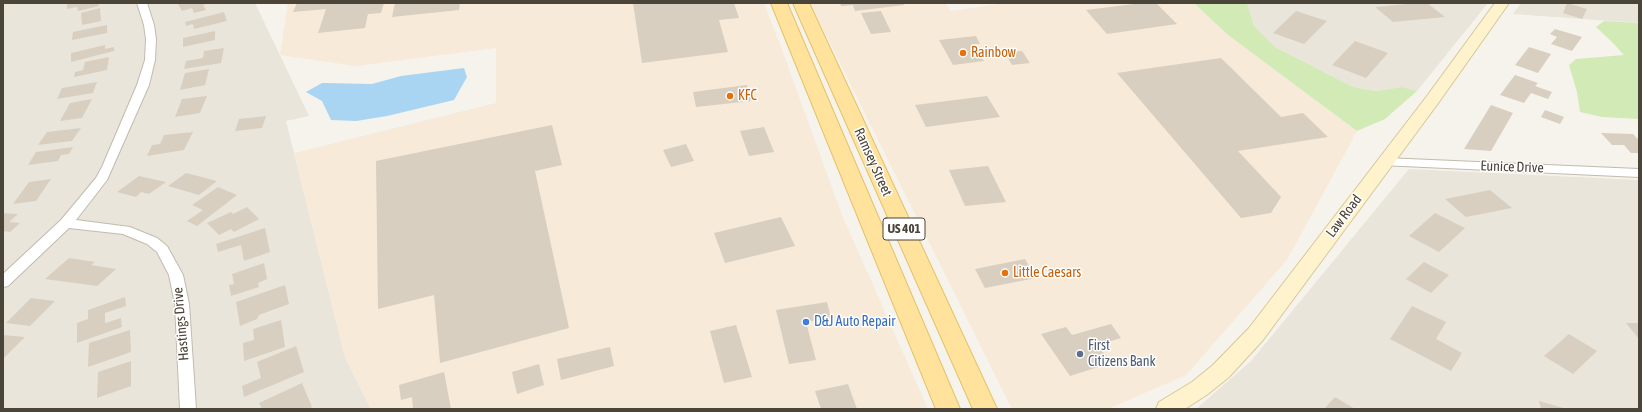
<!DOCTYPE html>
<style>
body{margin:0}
#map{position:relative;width:1642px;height:412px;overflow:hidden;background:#f6f3ec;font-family:"Asap Condensed",sans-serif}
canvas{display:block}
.frame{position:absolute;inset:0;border:4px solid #4b4439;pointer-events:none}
</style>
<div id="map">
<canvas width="1642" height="412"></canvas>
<div class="frame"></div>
</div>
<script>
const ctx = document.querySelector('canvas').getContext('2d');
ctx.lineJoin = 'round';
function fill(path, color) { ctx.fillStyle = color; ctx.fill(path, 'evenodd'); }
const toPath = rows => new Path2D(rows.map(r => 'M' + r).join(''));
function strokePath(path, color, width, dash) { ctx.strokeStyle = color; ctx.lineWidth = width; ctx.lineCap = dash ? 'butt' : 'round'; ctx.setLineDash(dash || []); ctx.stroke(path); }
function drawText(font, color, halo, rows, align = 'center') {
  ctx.font = font + ' "Asap Condensed",sans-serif'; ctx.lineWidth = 3; ctx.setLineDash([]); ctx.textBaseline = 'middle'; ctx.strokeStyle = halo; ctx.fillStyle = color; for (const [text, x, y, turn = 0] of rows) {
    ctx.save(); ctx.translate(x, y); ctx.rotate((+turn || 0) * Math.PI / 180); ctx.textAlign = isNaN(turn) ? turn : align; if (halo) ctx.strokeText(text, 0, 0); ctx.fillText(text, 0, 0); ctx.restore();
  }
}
fill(toPath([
 [3,3,255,3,309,116,286,121,345,357,371,409,3,409],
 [1247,3,1488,3,1417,91,1402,87,1376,91,1353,87,1275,47,1254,26],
 [1521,3,1639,3,1639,23,1513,14],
 [1409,169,1639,180,1639,409,1196,409,1251,361]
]), '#eae5da');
fill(toPath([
 [288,3,764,3,782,50,842,215,928,409,371,409,345,357,294,153,496,103,496,48,355,66,280,55],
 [810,3,945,3,951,11,1005,3,1194,3,1228,35,1357,131,1287,260,1186,375,1108,409,1012,409]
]), '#f7ead8');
fill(toPath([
 [1194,3,1247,3,1254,26,1275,47,1353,87,1376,91,1402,87,1417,91,1385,119,1357,131,1228,35],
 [1604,21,1639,23,1639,119,1602,117,1580,112,1577,92,1569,65,1576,59,1624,55,1611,41,1596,27]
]), '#d2eab5');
fill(toPath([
 [464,68,467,77,454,100,387,116,356,121,331,120,322,101,306,92,322,83,372,84,401,76]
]), '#a9d4f2');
fill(toPath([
 [71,3,98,3,99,6,78,11,77,7,67,9,67,4],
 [182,3,210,3,203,5,206,10,194,13,192,8,182,11,178,4],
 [297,3,384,3,381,13,368,14,365,28,318,33,326,9,293,12],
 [395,3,460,3,459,10,392,17],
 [633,3,734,3,739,18,719,20,728,52,642,63],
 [840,3,903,3,904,5,855,11,853,5,841,6],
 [1142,3,1156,3,1177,24,1107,34,1086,10],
 [1418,3,1427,3,1445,17,1393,22,1375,7],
 [1567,3,1587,9,1582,19,1563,13],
 [100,8,101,21,82,25,81,13],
 [881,11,891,32,871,34,861,13],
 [1296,11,1327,21,1304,44,1273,33],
 [224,12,227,21,194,29,193,24,186,26,185,22],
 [107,25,107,33,72,40,73,32],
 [1555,29,1582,37,1572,51,1551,44,1557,37,1550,34],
 [215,31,215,40,183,47,183,38],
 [976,36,980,44,974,44,984,61,953,65,939,40],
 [1355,41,1388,53,1366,78,1332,65],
 [105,45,105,49,114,47,114,51,71,62,71,53],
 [1529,47,1551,54,1538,73,1515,65],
 [224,48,221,63,184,69,186,61,203,58,204,51],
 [1022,51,1030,63,1012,65,1005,53],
 [109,57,107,70,74,77,75,72,83,70,85,62],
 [1221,58,1281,117,1303,113,1328,137,1238,151,1281,197,1271,213,1241,218,1117,73],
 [209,69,205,85,180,90,185,73],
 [1515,75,1538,83,1535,86,1552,92,1548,99,1531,93,1524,103,1500,95],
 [97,82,93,93,57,99,62,88],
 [747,85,751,101,696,107,693,92],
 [207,96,200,113,175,117,182,99],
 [987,96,1000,117,926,127,915,105],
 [92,99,82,118,60,121,70,103],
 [1491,105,1513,113,1491,151,1464,149],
 [1545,110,1564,117,1560,124,1541,117],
 [266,116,262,128,235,131,239,119],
 [552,125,562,165,535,171,569,328,440,363,434,295,378,309,376,161],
 [764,127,774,152,749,156,740,131],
 [81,128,72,141,38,145,47,132],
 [193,132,184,150,147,156,152,145,160,144,164,135],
 [1601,133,1633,134,1639,140,1639,153,1631,153,1624,145,1612,145],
 [686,144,694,161,671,167,663,150],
 [73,147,69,154,61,155,58,161,28,165,36,152],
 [988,166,1006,202,965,206,949,170],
 [186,173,217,181,199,195,168,186],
 [139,176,166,182,149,194,141,192,136,197,117,192],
 [51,179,36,201,13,204,29,182],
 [218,187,237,195,197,226,187,221,203,210,192,205],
 [1490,190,1512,208,1466,217,1445,199],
 [247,207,259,219,234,232,231,229,219,235,207,223,231,212,233,214],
 [3,213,18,214,9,222,20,223,10,232,3,231],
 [1435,213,1465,228,1439,252,1409,236],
 [781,217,795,246,725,263,714,233],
 [265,228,270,252,244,261,241,245,218,252,216,244],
 [69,258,95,262,91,265,116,269,97,286,45,279],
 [1025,259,1036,278,985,288,975,269],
 [1424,262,1449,275,1431,293,1406,279],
 [264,263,267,279,258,283,259,287,231,296,229,285,234,284,232,274],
 [285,285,289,304,259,315,257,319,240,326,236,302],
 [125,297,126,306,105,313,105,323,121,318,122,327,77,343,77,323,88,319,88,310],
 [31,298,55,301,30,326,6,323],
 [827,302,831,318,806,322,816,360,789,364,776,310],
 [1412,306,1446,322,1436,339,1462,353,1451,371,1390,339],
 [281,320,285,347,244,361,243,343,254,340,253,329],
 [1626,323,1639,323,1639,339],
 [1111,324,1121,338,1098,345,1111,363,1070,376,1041,334,1066,327,1072,335],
 [736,325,752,377,724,383,710,331],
 [130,330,131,352,88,367,89,343],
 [1569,334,1597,351,1573,374,1544,356],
 [3,335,25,337,3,359],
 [296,346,304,372,244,397,242,386,261,378,257,362],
 [610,347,614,366,561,380,557,359],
 [131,361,131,386,97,398,98,372],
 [539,364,544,385,517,394,512,372],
 [444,372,451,409,413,409,412,397,401,400,399,385],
 [302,383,312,407,308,409,262,409,259,403],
 [848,384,857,409,821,409,815,391],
 [1335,397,1355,409,1324,409],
 [1539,401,1567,409,1541,409]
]), '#d8cfc1');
const street = toPath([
 [137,3,147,3,154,25,156,39,155,60,149,85,107,180,76,220,130,227,157,238,167,246,183,275,189,304,196,409,180,409,175,304,169,275,157,252,147,244,123,234,69,228,8,286,3,287,3,274,61,220,96,178,102,167,137,85,145,60,146,39,144,25,137,3],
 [1385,158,1639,169,1639,177,1381,165,1379,162,1381,159,1385,158]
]);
const secondary = toPath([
 [1495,3,1509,3,1439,102,1263,340,1229,377,1208,394,1185,409,1156,409,1159,402,1192,382,1213,365,1249,328,1427,96,1495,3]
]);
const primary = toPath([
 [771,3,787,3,960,409,936,409,771,3],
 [793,3,809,3,997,409,973,409,793,3]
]);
strokePath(street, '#c2bbae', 2);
strokePath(secondary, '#d6c79b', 2);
strokePath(primary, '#e6c16a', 2);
fill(street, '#fff');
fill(secondary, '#fff3cd');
fill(primary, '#ffe39c');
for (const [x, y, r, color] of [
 [963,53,4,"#e8710a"],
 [730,96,4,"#e8710a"],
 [1005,273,4,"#e8710a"],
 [806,322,4,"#3f7fe0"],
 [1080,354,4,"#5c6f8a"]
]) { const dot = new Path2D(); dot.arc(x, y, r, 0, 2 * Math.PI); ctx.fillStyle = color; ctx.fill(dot); strokePath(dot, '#fff', 1.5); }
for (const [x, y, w] of [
 [904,229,42]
]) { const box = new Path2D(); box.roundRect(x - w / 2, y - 11, w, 22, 3); ctx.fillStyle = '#fff'; ctx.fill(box); strokePath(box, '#4b4439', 1); }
drawText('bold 13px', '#4b4439', null, [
 ["US 401",904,229]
]);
drawText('14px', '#c56008', '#fff', [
 ["Rainbow",971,53],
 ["KFC",738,96],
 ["Little Caesars",1013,273]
], 'left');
drawText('14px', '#4b4439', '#fff', [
 ["Ramsey Street",873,162,66],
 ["Eunice Drive",1512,167,2],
 ["Law Road",1344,216,-53],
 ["Hastings Drive",181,324,-95]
]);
drawText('14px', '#366cbe', '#fff', [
 ["D&J Auto Repair",814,322]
], 'left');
drawText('14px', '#4e5e75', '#fff', [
 ["First",1088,346],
 ["Citizens Bank",1088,362]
], 'left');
</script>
